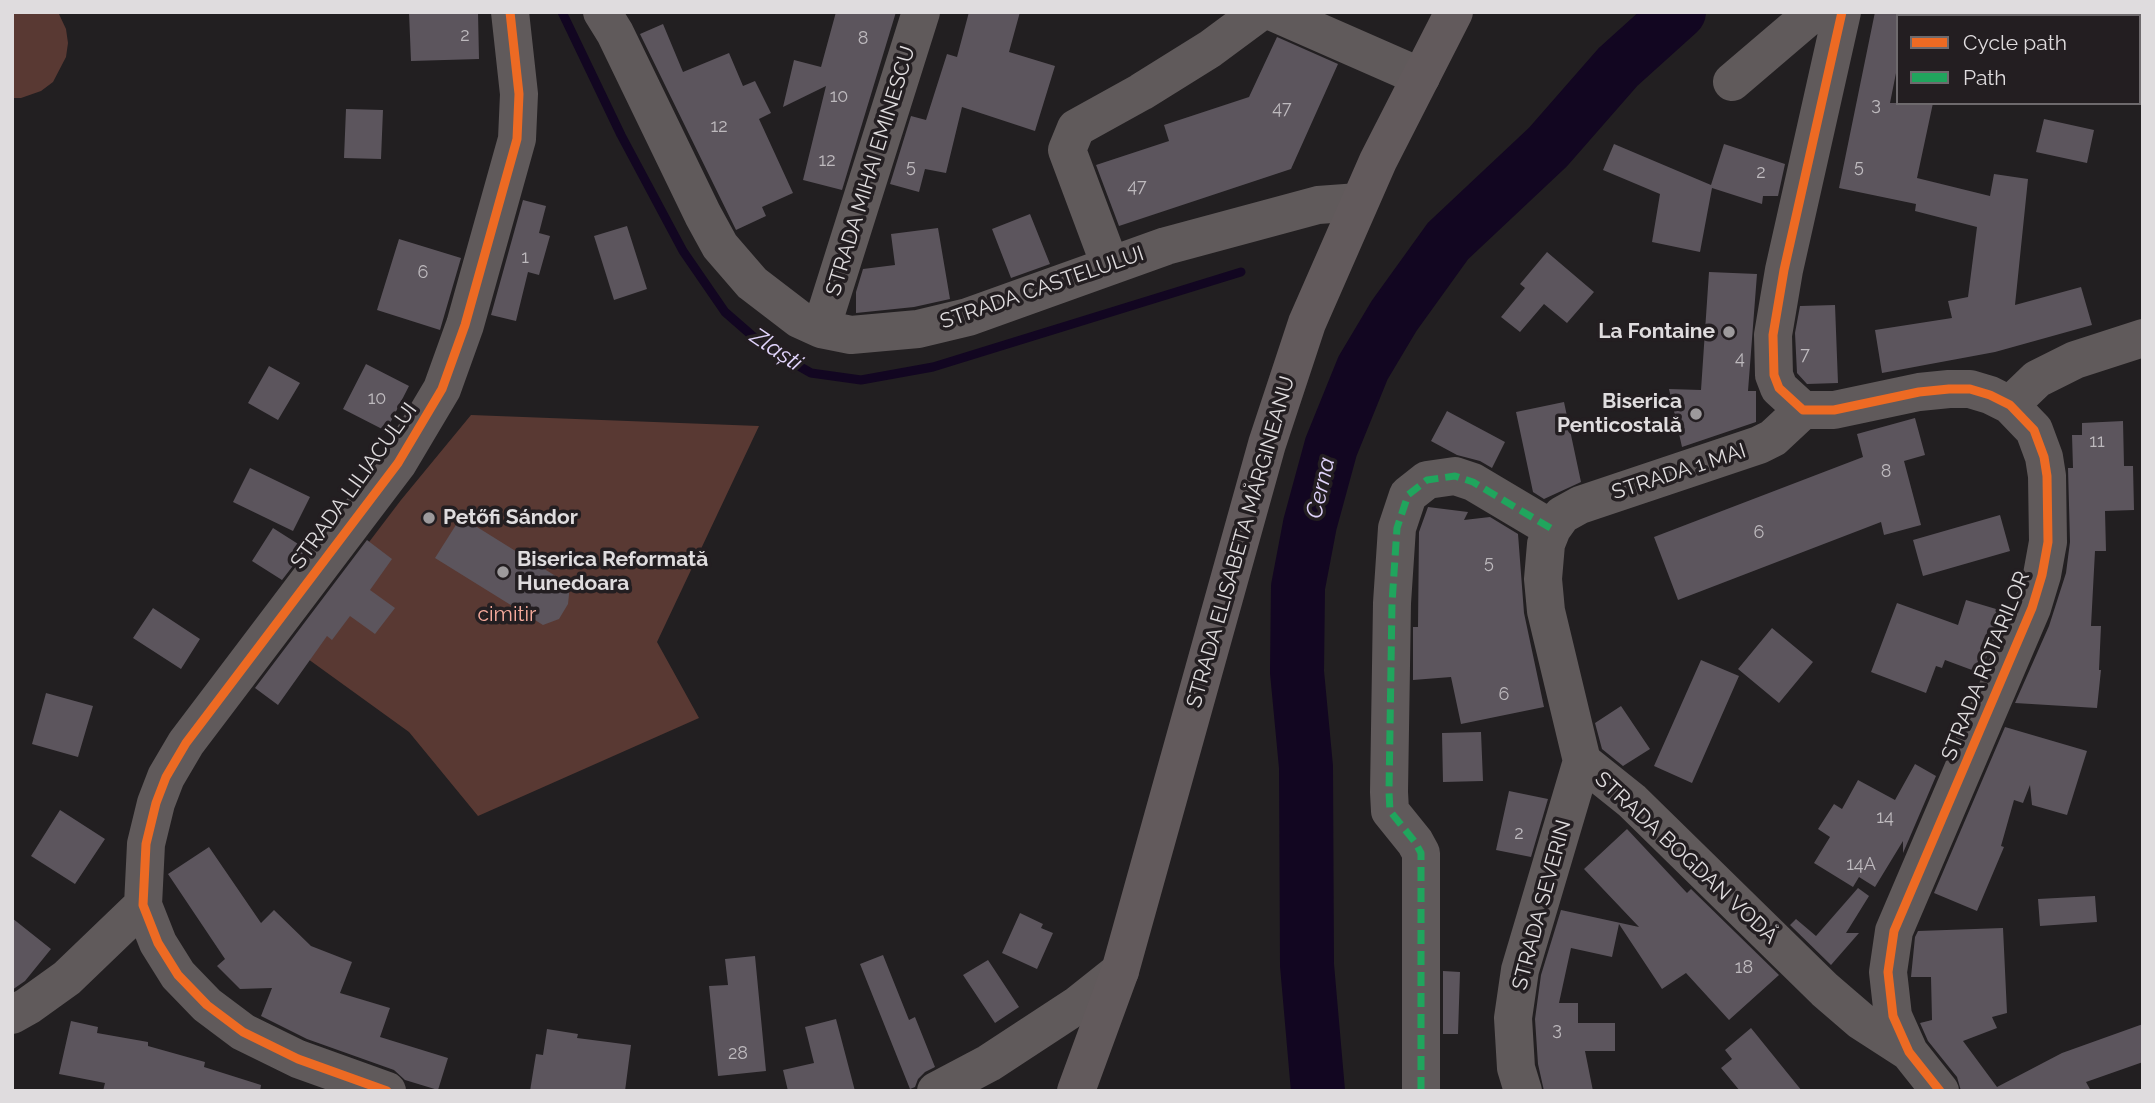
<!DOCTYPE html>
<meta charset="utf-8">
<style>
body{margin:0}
#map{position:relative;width:2155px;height:1103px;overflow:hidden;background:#221f21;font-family:Raleway,sans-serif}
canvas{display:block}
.frame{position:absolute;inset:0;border:14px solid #dfdcde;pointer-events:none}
.legend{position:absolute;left:1896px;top:14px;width:245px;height:91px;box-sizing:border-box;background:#231e21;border:2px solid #6e6a6d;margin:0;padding:9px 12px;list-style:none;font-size:21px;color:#dfdcde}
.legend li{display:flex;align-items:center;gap:14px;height:35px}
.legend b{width:35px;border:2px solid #6e6a6d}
</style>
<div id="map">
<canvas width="2155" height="1103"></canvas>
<div class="frame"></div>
<ul class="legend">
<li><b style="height:9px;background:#ed6a23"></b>Cycle path</li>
<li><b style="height:9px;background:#20a55d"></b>Path</li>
</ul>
</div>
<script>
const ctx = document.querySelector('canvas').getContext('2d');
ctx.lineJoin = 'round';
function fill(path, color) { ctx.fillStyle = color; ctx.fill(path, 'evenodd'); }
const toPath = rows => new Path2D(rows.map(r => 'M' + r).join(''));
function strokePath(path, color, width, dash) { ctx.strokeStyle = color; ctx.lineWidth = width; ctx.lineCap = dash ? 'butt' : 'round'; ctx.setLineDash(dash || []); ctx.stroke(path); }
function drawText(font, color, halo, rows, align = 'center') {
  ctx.font = font + ' Raleway,sans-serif'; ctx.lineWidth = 7; ctx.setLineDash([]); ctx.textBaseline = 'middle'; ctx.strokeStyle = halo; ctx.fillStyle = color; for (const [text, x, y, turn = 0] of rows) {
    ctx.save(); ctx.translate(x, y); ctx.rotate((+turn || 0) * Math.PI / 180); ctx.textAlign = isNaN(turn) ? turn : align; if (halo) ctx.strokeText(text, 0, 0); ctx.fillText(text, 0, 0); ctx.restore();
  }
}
fill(toPath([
 [12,12,58,12,66,29,68,43,66,57,53,82,41,91,21,98,12,98],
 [471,415,759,426,657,642,699,718,478,816,409,732,290,646,401,500]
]), '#593933');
strokePath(toPath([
 [562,12,621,135,683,251,725,312,764,346,811,373,861,380,933,367,1241,272]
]), '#120621', 9);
strokePath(toPath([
 [1318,1091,1307,965,1306,767,1297,672,1298,587,1310,524,1331,447,1363,368,1394,316,1448,241,1548,147,1618,67,1679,12]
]), '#120621', 54);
fill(toPath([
 [409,12,478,12,479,59,411,61],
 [836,12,896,12,842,190,803,180,826,86,783,107,794,60,821,67],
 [969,12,1020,12,1009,52,1055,66,1035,131,962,107,946,173,925,169,919,192,890,184,911,116,926,120,947,54,957,57],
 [1875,12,1898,12,1898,63,1890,103,1933,103,1917,178,1990,196,1994,174,2028,179,2015,305,2081,287,2092,325,1995,352,1882,373,1875,330,1952,318,1948,301,1968,297,1977,227,1915,211,1916,204,1839,188],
 [663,24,683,72,729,53,743,86,755,81,771,113,759,119,793,193,762,207,766,216,736,230,640,34],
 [1277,37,1338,64,1291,169,1119,226,1096,165,1169,141,1164,125,1249,97],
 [346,109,383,110,381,159,344,158],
 [2044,119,2094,130,2087,163,2036,152],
 [1614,144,1711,185,1724,144,1785,164,1778,196,1763,196,1762,204,1712,188,1700,252,1652,242,1660,194,1603,170],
 [523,200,546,206,539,233,550,236,539,275,528,272,516,321,491,315],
 [1030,214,1050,264,1011,278,992,229],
 [627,226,647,289,614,300,594,236],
 [938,228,950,299,914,307,856,313,856,292,863,269,895,265,891,234],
 [399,239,461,258,440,330,377,310],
 [1547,252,1594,292,1567,323,1544,304,1520,332,1501,317,1525,288,1520,284],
 [1709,272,1757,274,1748,391,1756,391,1756,422,1682,447,1669,389,1701,390],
 [1835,305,1838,383,1807,384,1797,373,1795,333,1800,306],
 [366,364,409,386,386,431,343,409],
 [269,366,300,383,278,420,248,403],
 [1564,402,1581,482,1544,499,1533,492,1516,412],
 [1447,411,1505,442,1492,468,1480,461,1457,455,1431,441],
 [1915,418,1925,455,1904,461,1921,525,1884,535,1881,522,1678,600,1654,537,1863,457,1857,434],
 [2123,421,2124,466,2133,466,2134,510,2105,511,2106,551,2095,551,2091,626,2101,626,2099,670,2101,670,2097,708,2015,703,2049,626,2066,573,2070,542,2068,468,2073,468,2072,435,2082,435,2082,423],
 [250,468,310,497,293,531,233,502],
 [1428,507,1468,512,1464,520,1490,517,1518,534,1524,613,1544,707,1461,724,1451,677,1413,680,1413,627,1418,627,1419,532],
 [2000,515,2010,551,1923,576,1913,540],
 [461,517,570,585,568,604,559,619,543,625,435,558],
 [273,528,306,549,282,580,252,561],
 [367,540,392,559,370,590,395,608,375,634,350,616,332,640,327,636,278,705,255,688],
 [1966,600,2006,612,1980,673,1945,660,1942,668,1936,666,1926,693,1871,672,1897,603,1958,625],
 [153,608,200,639,181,669,133,638],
 [1772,628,1813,662,1779,703,1738,669],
 [1701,660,1739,676,1692,783,1654,766],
 [46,693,93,706,78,757,32,744],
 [1621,706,1650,749,1623,766,1602,749,1595,723],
 [2005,727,2087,751,2067,815,2032,805,2030,785,2023,803,2014,800,2001,846,2004,847,1977,911,1934,893],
 [1481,732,1483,781,1443,782,1442,733],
 [1915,764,1936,776,1903,853,1903,841,1875,887,1859,877,1853,887,1814,863,1830,837,1818,829,1834,804,1842,809,1858,780,1895,800],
 [1509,791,1548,799,1531,857,1496,850],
 [60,810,105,839,75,884,31,856],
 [1627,829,1687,893,1691,889,1779,975,1729,1020,1686,973,1662,989,1619,924,1612,957,1571,948,1559,1003,1578,1003,1578,1023,1615,1023,1615,1051,1585,1051,1593,1091,1544,1091,1538,1064,1535,1019,1541,975,1561,910,1639,927,1584,869],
 [209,847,261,923,274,910,311,946,352,962,340,993,390,1008,380,1037,448,1058,438,1090,405,1080,394,1070,307,1039,261,1016,272,988,240,989,217,966,225,959,168,874],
 [1858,888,1869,896,1846,933,1859,933,1831,965,1790,925,1796,919,1816,936],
 [2095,896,2097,922,2040,926,2038,899],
 [1020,913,1043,924,1041,928,1053,933,1037,969,1002,953],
 [12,918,51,949,25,981,12,990],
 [2003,928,2007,1013,1992,1017,1997,1028,1963,1041,1997,1087,2062,1053,2143,1024,2143,1062,2086,1082,2091,1091,1961,1091,1957,1077,1928,1041,1920,1023,1932,1020,1931,977,1911,977,1915,937,1918,931],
 [883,955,909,1020,915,1017,935,1067,925,1072,918,1079,915,1087,910,1089,860,964],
 [755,956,766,1071,718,1076,709,986,728,985,725,959],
 [988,960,1019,1007,995,1023,963,975],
 [1443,971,1460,972,1458,1034,1443,1034],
 [836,1019,855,1091,788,1091,783,1070,814,1063,805,1027],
 [71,1021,98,1027,97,1033,148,1042,148,1046,205,1062,204,1067,261,1085,260,1091,103,1091,105,1083,59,1074],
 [1751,1028,1802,1091,1740,1091,1721,1068,1732,1059,1725,1050],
 [547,1029,578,1034,577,1038,631,1045,625,1091,530,1091,536,1054,543,1055]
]), '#5c555d');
strokePath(toPath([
 [602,12,615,33,703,215,720,246,752,283,799,319,821,329,851,335,918,329,968,317,1166,246,1318,205,1359,202],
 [1273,12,1421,77],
 [1842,12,1784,270,1773,335,1774,375,1779,388,1803,410,1834,410,1919,392,1949,389,1970,389,1990,395,2010,405,2034,430,2044,457,2047,476,2048,542,2042,575,2032,608,1894,931,1888,972,1893,1016,1909,1052,1940,1091],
 [2093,16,2093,12],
 [1732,82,1814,12],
 [1110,265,1067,150,1076,128,1141,92,1210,49,1260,12],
 [821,329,921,12],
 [2010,405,2037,379,2075,360,2143,338],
 [1803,410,1773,438,1759,445,1580,505,1562,515,1552,529,1546,544,1543,579,1546,611,1582,761,1632,801,1825,990,1861,1021,1909,1052],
 [12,1015,28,1006,67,978,143,905],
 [387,1091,298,1059,243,1032,207,1005,178,975,158,943,143,905,146,844,156,803,166,777,186,743,398,463,442,389,465,325,517,139,519,94,510,12],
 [936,1091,989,1063,1076,1006,1120,971],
 [1421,1091,1421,853,1415,842,1390,811,1389,792,1392,603,1397,528,1408,495,1427,480,1455,476,1473,482,1552,529],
 [1523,1091,1516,1068,1513,1018,1520,970,1582,761]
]), '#605a5b', 38);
strokePath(toPath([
 [1076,1091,1120,971,1267,444,1307,323,1378,161,1454,12]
]), '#625a5c', 38);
strokePath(toPath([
 [1421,1091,1421,853,1415,842,1390,811,1389,792,1392,603,1397,528,1408,495,1427,480,1455,476,1473,482,1552,529]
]), '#20a55d', 7, [14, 7]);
strokePath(toPath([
 [1842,12,1784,270,1773,335,1774,375,1779,388,1803,410,1834,410,1919,392,1949,389,1970,389,1990,395,2010,405,2034,430,2044,457,2047,476,2048,542,2042,575,2032,608,1894,931,1888,972,1893,1016,1909,1052,1940,1091],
 [387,1091,298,1059,243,1032,207,1005,178,975,158,943,143,905,146,844,156,803,166,777,186,743,398,463,442,389,465,325,517,139,519,94,510,12]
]), '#ed6a23', 9);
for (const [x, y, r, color] of [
 [1729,332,7,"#9d9a9c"],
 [1696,414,7,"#9d9a9c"],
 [429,518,7,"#9d9a9c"],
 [503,572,7,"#9d9a9c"]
]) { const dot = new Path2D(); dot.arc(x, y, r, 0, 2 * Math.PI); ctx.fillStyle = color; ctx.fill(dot); strokePath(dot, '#231e21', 2.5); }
drawText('18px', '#bebabe', null, [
 ["2",465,36],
 ["8",863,39],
 ["10",839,97],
 ["3",1876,105],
 ["47",1282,109],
 ["12",719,127],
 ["12",827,161],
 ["5",911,167],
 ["5",1859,167],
 ["2",1761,173],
 ["47",1137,187],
 ["1",525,258],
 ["6",423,273],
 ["7",1805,355],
 ["4",1740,359],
 ["10",377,399],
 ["11",2097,442],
 ["8",1886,472],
 ["6",1759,533],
 ["5",1489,563],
 ["6",1504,695],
 ["14",1885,818],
 ["2",1519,834],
 ["14A",1861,865],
 ["18",1744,968],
 ["3",1557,1030],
 ["28",738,1054]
]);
drawText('21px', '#dfdcde', '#231e21', [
 ["STRADA MIHAI EMINESCU",871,171,-73],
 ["STRADA CASTELULUI",1042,288,-19],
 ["STRADA 1 MAI",1679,472,-18],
 ["STRADA LILIACULUI",354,486,-54],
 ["STRADA ELISABETA MĂRGINEANU",1241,542,-74],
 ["STRADA ROTARILOR",1986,666,-68],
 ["STRADA BOGDAN VODĂ",1686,858,43],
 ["STRADA SEVERIN",1542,905,-75]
]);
drawText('bold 21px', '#dfdcde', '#231e21', [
 ["La Fontaine",1715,332],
 ["Biserica",1682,402],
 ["Penticostală",1682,426],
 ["Petőfi Sándor",443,518,"left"],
 ["Biserica Reformată",517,560,"left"],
 ["Hunedoara",517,584,"left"]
], 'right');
drawText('21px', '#f6aa9c', '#231e21', [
 ["cimitir",507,615]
]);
drawText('italic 23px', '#e1d4fc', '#231e21', [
 ["Zlaști",776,350,34],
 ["Cerna",1321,488,-77]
]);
</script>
